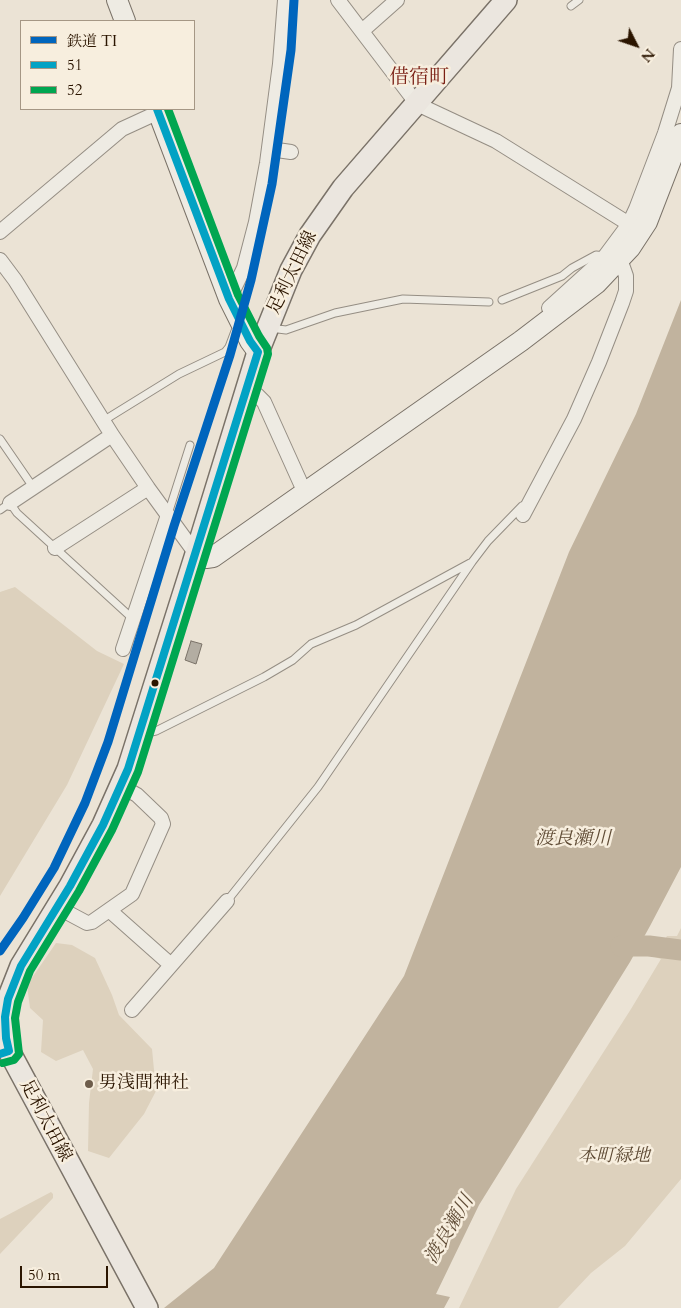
<!DOCTYPE html>
<meta charset="utf-8">
<style>
body{margin:0}
#map{position:relative;width:681px;height:1308px;overflow:hidden;background:#ebe3d5;font-family:Cardo,"Noto Serif JP",serif}
canvas{display:block}
.legend{position:absolute;left:20px;top:20px;width:175px;height:90px;box-sizing:border-box;background:#f7eede;border:1px solid #a59785;margin:0;padding:6px 9px;list-style:none;font-size:15px;color:#2b1500}
.legend li{display:flex;align-items:center;gap:10px;height:25px}
.legend b{width:25px;border:1px solid #a59785}
.north{position:absolute;left:611px;top:20px;width:50px;height:50px;-webkit-text-stroke:4px #f7eede;paint-order:stroke;rotate:131deg;font-size:14px;font-weight:700;line-height:20px;text-align:center;color:#2b1500}
.north::after{content:'';display:block;margin:auto;width:18px;height:22px;background:#2b1500;clip-path:polygon(50% 0,100% 100%,50% 72%,0 100%)}
.scale{position:absolute;left:20px;top:1266px;width:88px;height:22px;box-sizing:border-box;border:2px solid #2b1500;border-top:0;padding-left:6px;font-size:15px;line-height:18px;white-space:nowrap;color:#2b1500;-webkit-text-stroke:4px #f7eede;paint-order:stroke}
</style>
<div id="map">
<canvas width="681" height="1308"></canvas>
<ul class="legend">
<li><b style="height:6px;background:#0065bd"></b>鉄道 TI</li>
<li><b style="height:6px;background:#02a2c4"></b>51</li>
<li><b style="height:6px;background:#00a651"></b>52</li>
</ul>
<div class="north">N</div>
<div class="scale">50 m</div>
</div>
<script>
const ctx = document.querySelector('canvas').getContext('2d');
ctx.lineJoin = 'round';
function fill(path, color) { ctx.fillStyle = color; ctx.fill(path, 'evenodd'); }
const toPath = rows => new Path2D(rows.map(r => 'M' + r).join(''));
function strokePath(path, color, width, dash) { ctx.strokeStyle = color; ctx.lineWidth = width; ctx.lineCap = dash ? 'butt' : 'round'; ctx.setLineDash(dash || []); ctx.stroke(path); }
function drawText(font, color, halo, rows, align = 'center') {
  ctx.font = font + ' Cardo,"Noto Serif JP",serif'; ctx.lineWidth = 5; ctx.setLineDash([]); ctx.textBaseline = 'middle'; ctx.strokeStyle = halo; ctx.fillStyle = color; for (const [text, x, y, turn = 0] of rows) {
    ctx.save(); ctx.translate(x, y); ctx.rotate((+turn || 0) * Math.PI / 180); ctx.textAlign = isNaN(turn) ? turn : align; if (halo) ctx.strokeText(text, 0, 0); ctx.fillText(text, 0, 0); ctx.restore();
  }
}
fill(toPath([
 [15,587,97,651,124,664,67,785,0,896,0,592],
 [681,928,681,1179,625,1246,591,1273,558,1308,459,1308,516,1189,631,1009,661,959,655,957,667,936,677,936],
 [56,943,72,945,95,958,112,995,119,1015,152,1049,156,1091,144,1114,109,1158,88,1151,89,1103,93,1069,83,1050,56,1061,41,1052,43,1020,30,1008,27,985],
 [51,1192,53,1194,53,1198,0,1254,0,1219]
]), '#ddd1bd');
fill(toPath([
 [681,300,681,867,650,926,630,962,479,1205,436,1294,450,1297,444,1308,164,1308,214,1268,404,976,569,552,636,414]
]), '#c1b39e');
strokePath(toPath([
 [621,946,649,946,681,950]
]), '#c1b39e', 21);
const building = toPath([
 [191,641,202,644,196,664,185,660,191,641]
]);
fill(building, '#b3ada2');
strokePath(building, '#7a7268', 1);
const lane = toPath([
 [571,6,579,0],
 [502,300,562,276,572,268,596,255,606,256],
 [270,328,286,330,335,313,403,299,489,302],
 [103,421,179,374,225,352,229,347,235,331,240,328],
 [0,439,33,487],
 [0,510,10,503,17,513,133,619],
 [168,514,190,445],
 [142,734,156,731,264,677,293,660,311,644,356,625,470,563],
 [227,901,318,787,472,562,488,541,522,506]
]);
const street = toPath([
 [338,0,417,104,496,141,629,224],
 [362,31,397,0],
 [270,149,291,152],
 [0,232,122,129,159,112],
 [0,260,15,280,112,435,148,488,196,554],
 [229,299,244,268,256,222,267,163,280,64,285,0],
 [549,308,603,259,629,224,636,209,665,133,679,88,681,49],
 [247,389,257,395,264,402,305,493],
 [10,503,112,435],
 [523,515,574,419,599,362,622,303,626,291,626,276,620,259],
 [55,548,148,488],
 [123,649,168,515],
 [57,907,87,923,92,922,132,894,163,824,161,818,137,795,121,786],
 [109,910,171,965],
 [132,1010,227,901]
]);
const secondary = toPath([
 [117,0,125,21],
 [157,109,229,299,250,341,258,352],
 [196,554,206,558,213,557,521,341,597,283,630,248,647,222,681,134]
]);
const primary = toPath([
 [147,1308,9,1051,5,1031,8,999,21,966,70,886,103,825,128,769,196,554,258,352,291,270,310,235,343,188,506,0]
]);
strokePath(lane, '#958e84', 9);
strokePath(street, '#958e84', 16);
strokePath(secondary, '#7a7268', 22);
strokePath(primary, '#7a7268', 24);
strokePath(lane, '#eeebe3', 7);
strokePath(street, '#eeebe3', 14);
strokePath(secondary, '#eeebe3', 20);
strokePath(primary, '#ebe6df', 21);
strokePath(toPath([
 [0,1054,9,1051,6,1038,5,1017,8,999,21,966,70,886,103,825,128,769,258,352,250,341,229,299,157,109]
]), '#02a2c4', 8);
strokePath(toPath([
 [3,1063,14,1060,19,1054,15,1018,18,1002,30,971,79,891,112,830,138,772,268,354,267,348,259,336,238,295,168,109]
]), '#00a651', 8);
strokePath(toPath([
 [0,951,23,918,54,868,85,803,108,742,174,526,230,355,251,280,272,184,291,50,294,0]
]), '#0065bd', 9);
for (const [x, y, r, color] of [
 [155,683,4.5,"#2b1500"],
 [89,1084,5,"#6e5d4b"]
]) { const dot = new Path2D(); dot.arc(x, y, r, 0, 2 * Math.PI); ctx.fillStyle = color; ctx.fill(dot); strokePath(dot, '#f7eede', 2); }
drawText('18px', '#2b1500', '#f7eede', [
 ["足利太田線",293,273,-64],
 ["足利太田線",45,1121,62]
]);
drawText('18px', '#2b1500', '#f7eede', [
 ["男浅間神社",99,1084]
], 'left');
drawText('italic 18px', '#5d4933', '#f7eede', [
 ["本町緑地",614,1157]
]);
drawText('italic 19px', '#604c36', '#f7eede', [
 ["渡良瀬川",573,840],
 ["渡良瀬川",450,1230,-59]
]);
drawText('20px', '#7a1f14', '#f7eede', [
 ["借宿町",419,78]
]);
</script>
